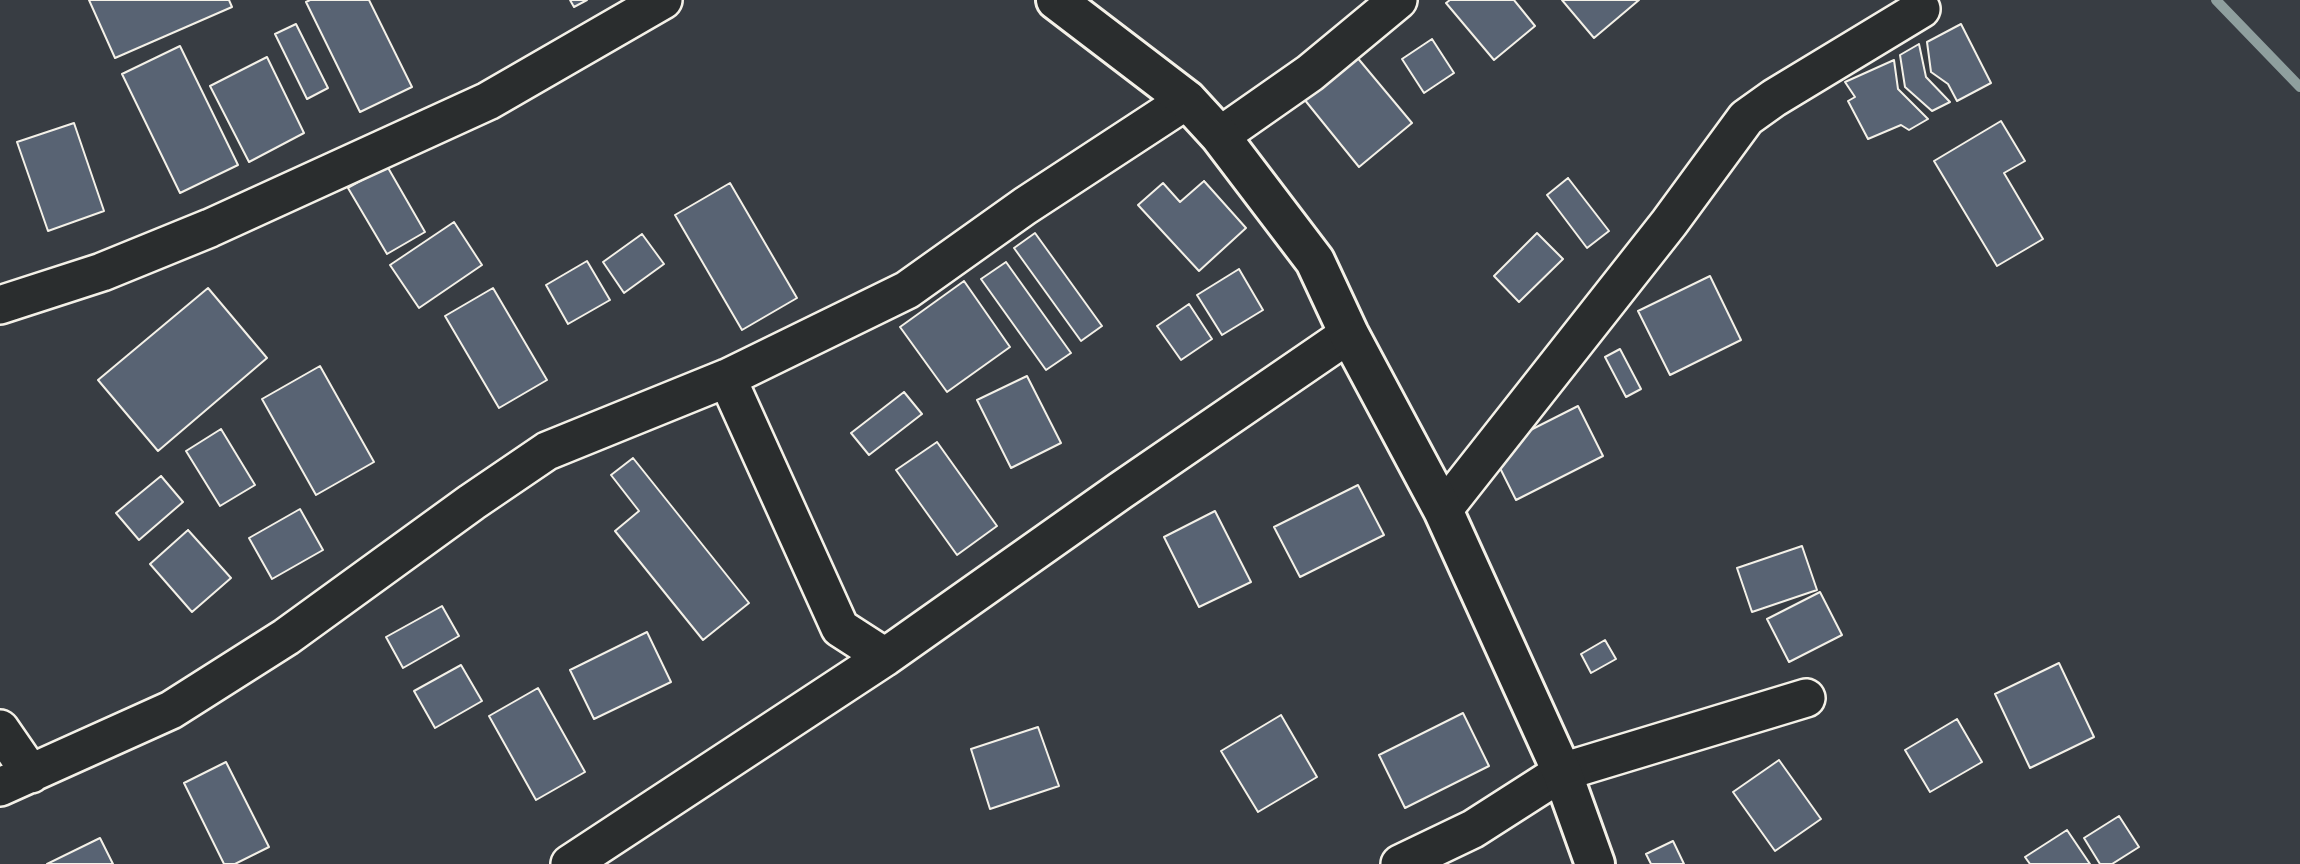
<!DOCTYPE html>
<style>
body{margin:0}
canvas{display:block;background:#383d43}
</style>
<canvas width="2300" height="864"></canvas>
<script>
const ctx = document.querySelector('canvas').getContext('2d');
ctx.lineJoin = 'round';
const toPath = rows => new Path2D(rows.map(r => 'M' + r).join(''));
function strokePath(path, color, width, dash) { ctx.strokeStyle = color; ctx.lineWidth = width; ctx.lineCap = dash ? 'butt' : 'round'; ctx.setLineDash(dash || []); ctx.stroke(path); }
function fill(path, color) { ctx.fillStyle = color; ctx.fill(path, 'evenodd'); }
strokePath(toPath([
 [2216,0,2300,87]
]), '#8f9f9e', 10);
const building = toPath([
 [89,0,229,0,232,7,115,58,89,0],
 [310,0,369,0,412,87,360,112,306,2,310,0],
 [570,0,587,0,574,7,570,0],
 [1450,0,1514,0,1535,26,1494,60,1446,3,1450,0],
 [1562,0,1639,0,1594,38,1562,0],
 [296,24,328,88,307,99,275,34,296,24],
 [1961,24,1991,83,1957,101,1948,84,1931,72,1927,42,1961,24],
 [1432,39,1454,73,1424,93,1402,59,1432,39],
 [1919,44,1926,77,1950,102,1932,111,1905,87,1900,55,1919,44],
 [180,46,238,165,180,193,122,74,180,46],
 [1356,56,1412,123,1359,167,1304,99,1356,56],
 [267,57,304,133,249,162,210,86,267,57],
 [1894,60,1898,89,1928,119,1909,130,1901,125,1868,139,1848,101,1855,97,1845,82,1894,60],
 [2001,121,2025,161,2004,173,2043,239,1997,266,1934,161,2001,121],
 [74,123,104,211,48,231,17,142,74,123],
 [387,166,425,232,387,254,348,188,387,166],
 [1568,178,1609,231,1587,248,1547,195,1568,178],
 [1204,181,1246,228,1199,271,1138,205,1163,183,1180,202,1204,181],
 [730,183,797,298,742,330,675,215,730,183],
 [454,222,482,265,419,308,390,265,454,222],
 [1035,233,1102,326,1081,341,1014,248,1035,233],
 [1537,233,1563,259,1519,302,1494,276,1537,233],
 [642,234,664,264,624,293,603,262,642,234],
 [587,261,610,300,568,324,546,285,587,261],
 [1006,262,1071,353,1046,370,981,279,1006,262],
 [1239,269,1263,310,1222,335,1197,295,1239,269],
 [1710,276,1741,340,1670,375,1638,311,1710,276],
 [964,281,1010,347,947,392,900,327,964,281],
 [208,288,267,358,158,451,98,380,208,288],
 [493,288,547,380,499,408,445,316,493,288],
 [1189,304,1212,339,1181,360,1157,326,1189,304],
 [1620,349,1641,389,1626,397,1605,357,1620,349],
 [320,366,374,462,316,495,262,399,320,366],
 [1027,376,1061,443,1011,468,977,400,1027,376],
 [904,392,922,414,869,455,851,433,904,392],
 [1578,406,1603,456,1516,500,1491,450,1578,406],
 [221,429,255,485,220,506,186,451,221,429],
 [937,442,997,526,957,555,896,470,937,442],
 [633,458,749,603,703,640,615,531,639,511,611,475,633,458],
 [161,476,183,502,139,540,116,513,161,476],
 [1358,485,1384,535,1300,577,1274,527,1358,485],
 [300,509,323,550,272,579,249,538,300,509],
 [1215,511,1251,582,1199,607,1164,537,1215,511],
 [188,530,231,578,192,612,150,564,188,530],
 [1802,546,1817,590,1752,612,1737,568,1802,546],
 [1820,592,1842,635,1789,662,1767,619,1820,592],
 [442,606,459,636,403,668,386,637,442,606],
 [647,632,671,682,594,719,570,670,647,632],
 [1605,640,1616,659,1591,673,1581,654,1605,640],
 [2059,663,2094,737,2030,768,1995,694,2059,663],
 [461,665,482,701,435,728,414,691,461,665],
 [538,688,585,772,536,800,489,716,538,688],
 [1463,713,1489,766,1405,808,1379,755,1463,713],
 [1281,715,1317,777,1258,812,1221,751,1281,715],
 [1957,719,1982,762,1930,792,1905,750,1957,719],
 [1038,727,1059,786,990,809,971,749,1038,727],
 [1779,760,1821,819,1775,851,1733,792,1779,760],
 [226,762,269,847,235,864,224,864,184,783,226,762],
 [2119,816,2139,847,2112,864,2100,864,2084,838,2119,816],
 [2067,830,2090,864,2030,864,2025,857,2067,830],
 [100,838,113,864,47,864,100,838],
 [1673,841,1684,864,1651,864,1646,854,1673,841]
]);
fill(building, '#586373');
strokePath(building, '#f4f1e8', 2);
const minor = toPath([
 [1220,136,1310,73,1398,0],
 [0,305,102,272,210,228,488,101,663,0],
 [727,378,840,628,885,657,1120,491,1349,334],
 [1443,510,1669,223,1746,118,1774,98,1921,9],
 [0,729,31,774],
 [0,787,171,710,286,637,472,502,547,451,727,378,907,290,1025,206,1187,100],
 [570,864,885,657],
 [1400,864,1473,829,1562,772,1806,698]
]);
const tertiary = toPath([
 [1056,0,1187,100,1220,136,1315,261,1349,334,1443,510,1562,772,1595,864]
]);
strokePath(minor, '#f4f1e8', 42);
strokePath(tertiary, '#f4f1e8', 44);
strokePath(minor, '#2a2d2e', 37);
strokePath(tertiary, '#2a2d2e', 38);
</script>
